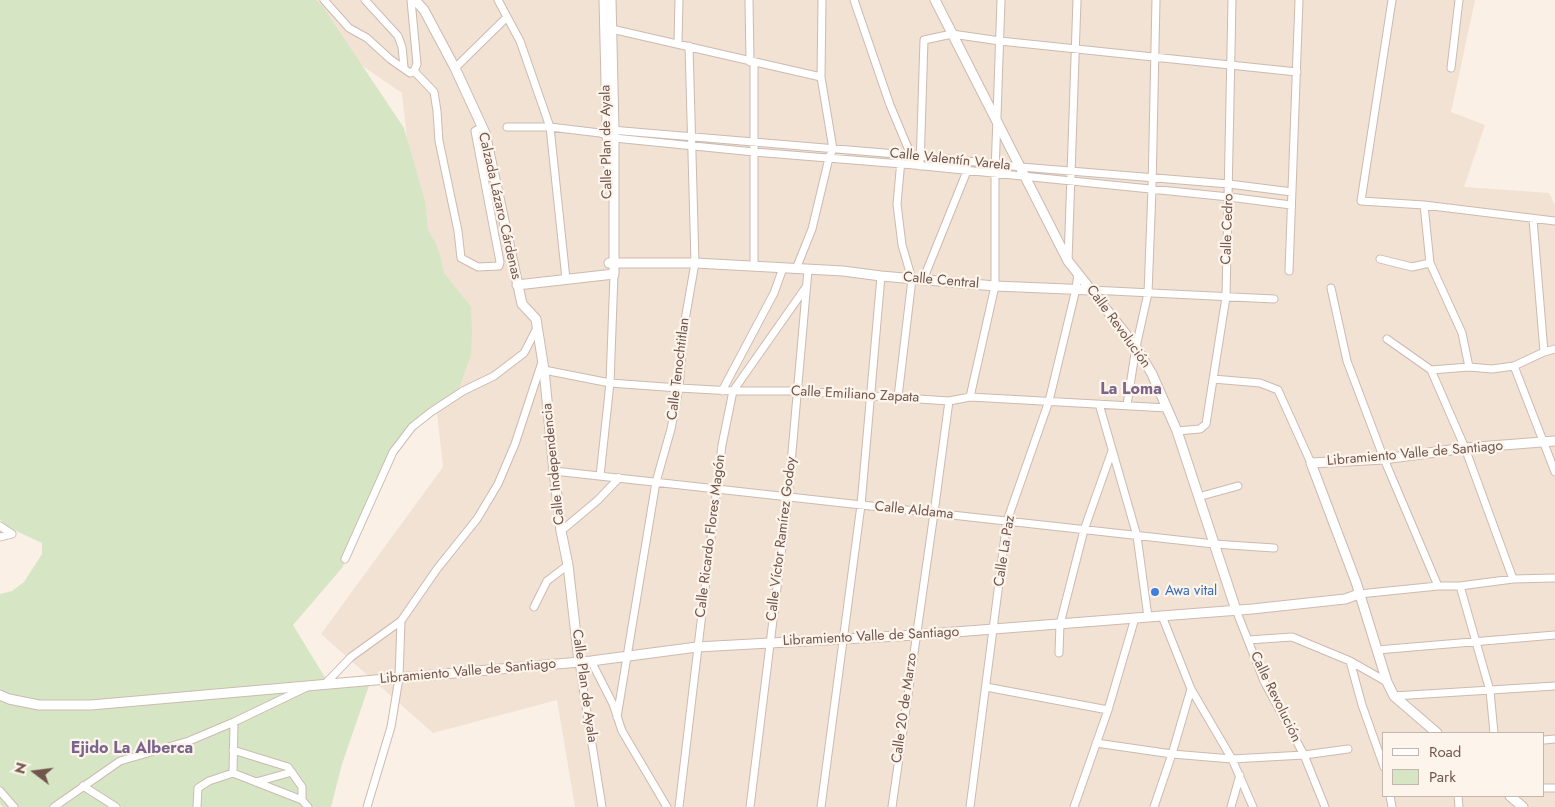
<!DOCTYPE html>
<meta charset="utf-8">
<style>
body{margin:0}
#map{position:relative;width:1555px;height:807px;overflow:hidden;background:#faf0e5;font-family:Jost,sans-serif}
canvas{display:block}
.legend{position:absolute;left:1382px;top:732px;width:162px;height:65px;box-sizing:border-box;background:#fdf5eb;border:1px solid #c5b5ac;margin:0;padding:6px 9px;list-style:none;font-size:15px;color:#71564d}
.legend li{display:flex;align-items:center;gap:10px;height:25px}
.legend b{width:25px;border:1px solid #c5b5ac}
.north{position:absolute;left:10px;top:747px;width:50px;height:50px;-webkit-text-stroke:4px #fdf5eb;paint-order:stroke;rotate:285deg;font-size:14px;font-weight:700;line-height:20px;text-align:center;color:#71564d}
.north::after{content:'';display:block;margin:auto;width:18px;height:22px;background:#71564d;clip-path:polygon(50% 0,100% 100%,50% 72%,0 100%)}
</style>
<div id="map">
<canvas width="1555" height="807"></canvas>
<ul class="legend">
<li><b style="height:6px;background:#fff"></b>Road</li>
<li><b style="height:14px;background:#d6e6c5"></b>Park</li>
</ul>
<div class="north">N</div>
</div>
<script>
const ctx = document.querySelector('canvas').getContext('2d');
ctx.lineJoin = 'round';
function fill(path, color) { ctx.fillStyle = color; ctx.fill(path, 'evenodd'); }
const toPath = rows => new Path2D(rows.map(r => 'M' + r).join(''));
function strokePath(path, color, width, dash) { ctx.strokeStyle = color; ctx.lineWidth = width; ctx.lineCap = dash ? 'butt' : 'round'; ctx.setLineDash(dash || []); ctx.stroke(path); }
function drawText(font, color, halo, rows, align = 'center') {
  ctx.font = font + ' Jost,sans-serif'; ctx.lineWidth = 4.5; ctx.setLineDash([]); ctx.textBaseline = 'middle'; ctx.strokeStyle = halo; ctx.fillStyle = color; for (const [text, x, y, turn = 0] of rows) {
    ctx.save(); ctx.translate(x, y); ctx.rotate((+turn || 0) * Math.PI / 180); ctx.textAlign = isNaN(turn) ? turn : align; if (halo) ctx.strokeText(text, 0, 0); ctx.fillText(text, 0, 0); ctx.restore();
  }
}
fill(toPath([
 [266,0,1475,0,1451,112,1485,125,1464,187,1549,193,1555,205,1555,807,575,807,557,700,433,733,321,634,443,467,402,93],
 [1384,733,1544,733,1544,796,1384,796]
]), '#f1e2d4');
fill(toPath([
 [0,0,316,0,323,7,404,128,425,201,428,230,435,242,440,255,444,273,471,307,472,330,471,355,455,399,429,414,407,434,381,483,342,568,293,625,326,679,372,677,342,764,331,807,3,807,0,804,0,594,12,591,24,582,42,554,42,543,10,528,0,520]
]), '#d6e6c5');
const minor = toPath([
 [324,0,349,28,367,38,390,59,410,73,414,71,434,92,437,111,439,141,458,231,461,258,478,267,499,266,500,262,475,131,482,127],
 [365,0,398,36,402,47,404,67],
 [411,0,417,64,414,71],
 [498,0,520,41,550,127,566,279],
 [749,0,750,62],
 [854,0,890,105,913,160],
 [1392,0,1361,201,1424,205,1555,221],
 [607,28,821,77],
 [678,43,679,0],
 [455,68,507,17],
 [1451,68,1459,0],
 [507,127,550,127,600,133,614,138,754,152,914,165,1229,197,1291,205],
 [611,130,920,156,1021,167,1229,184,1292,192],
 [920,166,924,40,952,34,1000,41,1297,72],
 [1424,205,1430,263,1462,333,1469,367],
 [1533,219,1544,352],
 [1380,259,1412,267,1430,263],
 [1068,261,1077,0],
 [754,266,754,63],
 [796,269,812,229,829,158,833,149,821,77,822,0],
 [1289,271,1299,0],
 [923,280,967,171],
 [1331,288,1347,361,1384,459,1438,586],
 [1091,290,1274,299],
 [1387,339,1431,370],
 [1514,366,1555,472],
 [544,370,610,383,679,388,733,391,797,391,949,401,970,397,1167,408],
 [1431,370,1465,448,1513,579],
 [1431,370,1469,367,1492,369,1514,366,1544,352,1555,349],
 [1213,379,1260,383,1278,390,1311,463],
 [722,391,774,293,783,268],
 [898,397,912,279,902,245,897,204,901,160],
 [970,397,995,286,995,174,1001,0],
 [1099,404,1137,536,1148,617],
 [1127,405,1136,347,1148,293,1152,189,1156,0],
 [1177,431,1200,429,1206,424,1226,297,1232,0],
 [554,471,1214,544,1274,548],
 [600,476,610,383,614,274],
 [1198,497,1238,486],
 [0,526,12,534],
 [561,531,598,500,619,478],
 [0,537,12,534],
 [345,559,393,452,412,427,431,412,463,391,494,376,524,353,537,328],
 [1460,586,1490,691,1494,733],
 [1359,594,1438,586,1460,586,1513,579,1555,578],
 [534,607,547,581,568,565],
 [1236,610,1264,681,1304,755,1325,807],
 [1162,616,1191,689,1232,759,1253,807],
 [1248,640,1292,637,1350,661,1387,682],
 [1377,650,1555,635],
 [1059,653,1060,624,1084,530,1112,451],
 [591,661,613,704,622,731,667,807],
 [1350,661,1362,705,1384,767],
 [579,662,602,807],
 [325,684,351,657,401,621,437,569,477,519,498,484,515,444,542,362],
 [986,687,1108,710],
 [1394,696,1555,686],
 [617,717,656,482,671,429,679,388,684,326,695,263,689,46],
 [1544,740,1555,739],
 [1096,743,1172,754,1232,759,1304,755,1348,749],
 [233,750,288,767,302,787,302,800,308,807],
 [233,773,302,800],
 [256,782,292,772],
 [83,786,116,807],
 [1544,788,1555,788],
 [0,791,14,807],
 [1390,796,1392,807],
 [1458,796,1459,807],
 [54,807,120,761,189,741,234,722,307,687],
 [197,807,198,788,209,781,233,773,234,722],
 [367,807,391,727,399,678,401,621],
 [679,807,722,445,733,391,806,287],
 [750,807,788,498,808,270],
 [821,807,861,505,881,276],
 [892,807,934,513,949,401],
 [970,807,1007,521,1049,401,1076,289,1078,273],
 [1074,807,1108,710,1135,618],
 [1154,807,1172,754,1191,689],
 [1231,807,1240,775]
]);
const tertiary = toPath([
 [415,0,424,10,455,68,485,133,522,304,536,319,544,370,554,471,561,531,568,565,579,662],
 [604,0,608,165],
 [935,0,1068,261,1136,347,1152,374,1177,431,1236,610],
 [609,263,695,263,843,271,881,276,995,286,1091,290],
 [517,285,614,274,614,129,611,0],
 [0,695,9,699,39,705,91,705,591,661,697,647,916,635,1252,609,1345,599,1359,594],
 [1437,733,1394,696,1387,682,1356,582,1311,463,1384,459,1465,448,1555,441],
 [1510,796,1523,807]
]);
strokePath(minor, '#cdbab0', 9);
strokePath(tertiary, '#cdbab0', 11);
strokePath(minor, '#fff', 7);
strokePath(tertiary, '#fff', 9);
for (const [x, y, r, color] of [
 [1155,592,5,"#3f7fe0"]
]) { const dot = new Path2D(); dot.arc(x, y, r, 0, 2 * Math.PI); ctx.fillStyle = color; ctx.fill(dot); strokePath(dot, '#fdf5eb', 2); }
drawText('14px', '#71564d', '#fdf5eb', [
 ["Calle Plan de Ayala",607,142,-91],
 ["Calle Valentín Varela",950,160,6],
 ["Calzada Lázaro Cárdenas",499,206,77],
 ["Calle Cedro",1228,229,-88],
 ["Calle Central",941,281,5],
 ["Calle Revolución",1118,327,54],
 ["Calle Tenochtitlan",679,369,-83],
 ["Calle Emiliano Zapata",855,395,3],
 ["Libramiento Valle de Santiago",1415,454,-5],
 ["Calle Independencia",554,464,-96],
 ["Calle Aldama",914,511,6],
 ["Calle Ricardo Flores Magón",711,536,-83],
 ["Calle Víctor Ramírez Godoy",782,539,-83],
 ["Calle La Paz",1005,551,-81],
 ["Libramiento Valle de Santiago",871,637,-3],
 ["Libramiento Valle de Santiago",468,672,-5],
 ["Calle Plan de Ayala",584,686,82],
 ["Calle Revolución",1275,697,64],
 ["Calle 20 de Marzo",905,708,-82]
]);
drawText('14px', '#366cbe', '#fdf5eb', [
 ["Awa vital",1165,592]
], 'left');
drawText('bold 16px', '#7b658d', '#fdf5eb', [
 ["La Loma",1131,390],
 ["Ejido La Alberca",132,749]
]);
</script>
